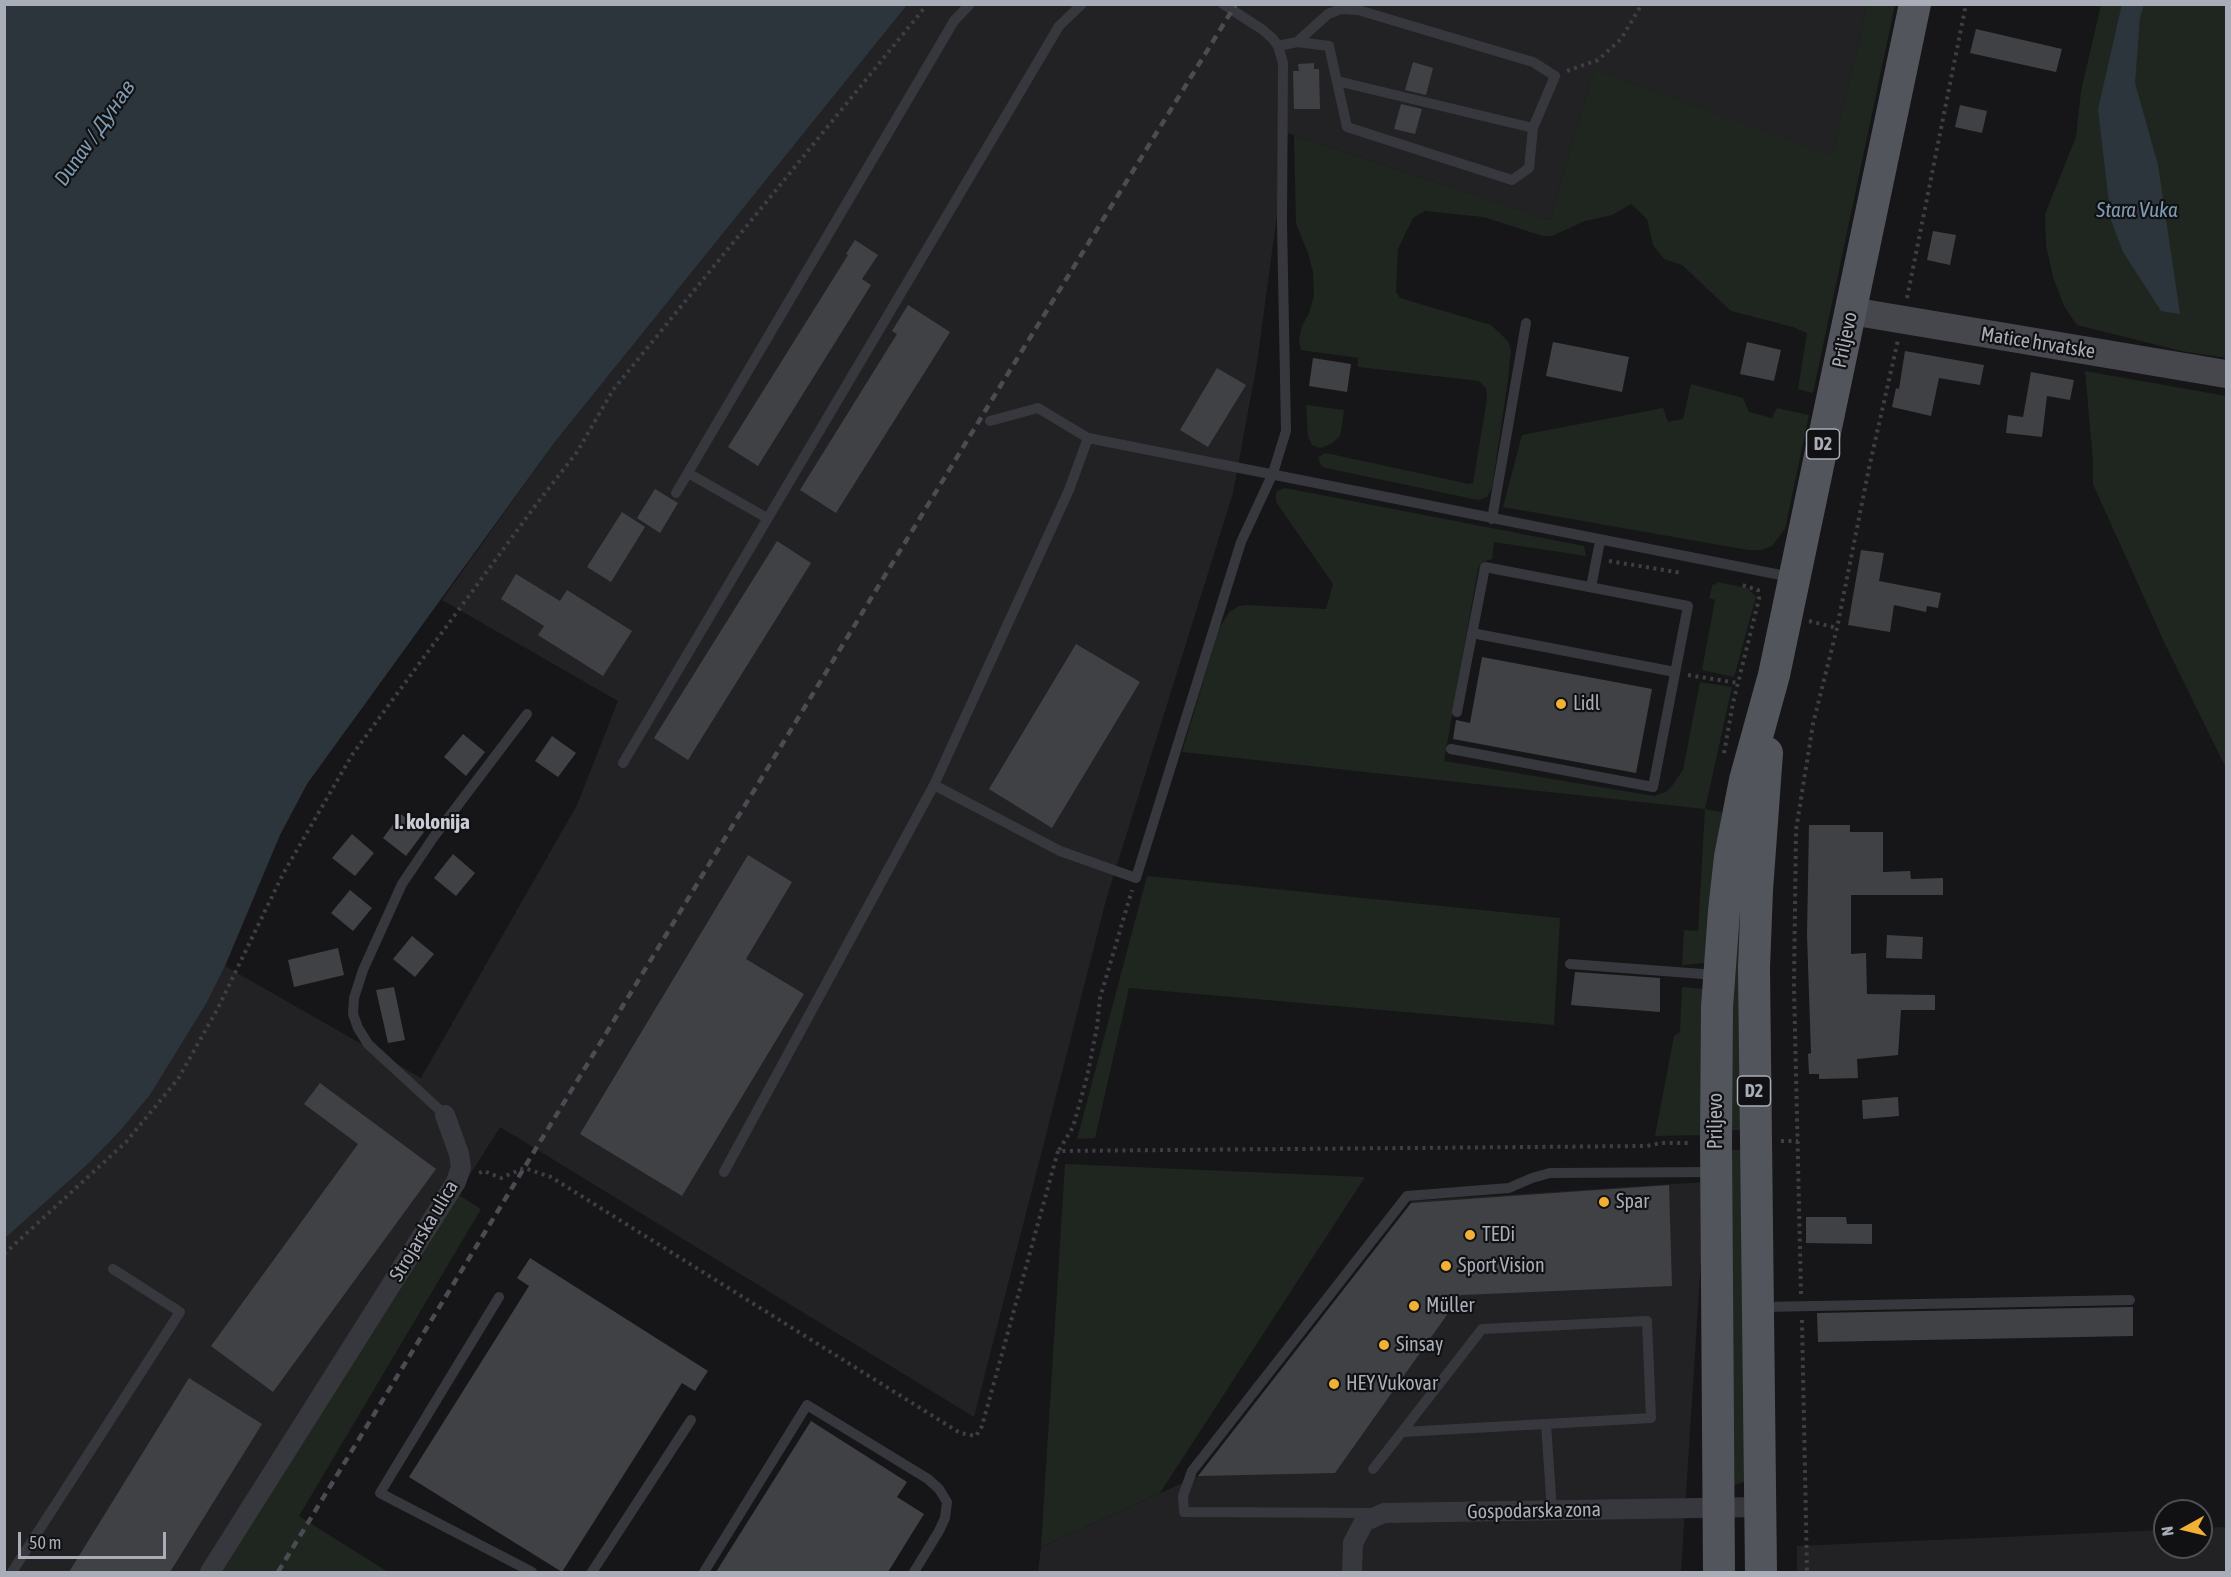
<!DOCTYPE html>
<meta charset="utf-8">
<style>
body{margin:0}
#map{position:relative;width:2231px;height:1577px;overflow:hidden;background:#161618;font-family:"Asap Condensed",sans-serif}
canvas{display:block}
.frame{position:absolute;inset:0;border:6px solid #a8adb8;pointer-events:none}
.north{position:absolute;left:2153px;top:1499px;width:60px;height:60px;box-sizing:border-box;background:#111113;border:2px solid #4d4f55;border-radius:50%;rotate:262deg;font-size:16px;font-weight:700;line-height:24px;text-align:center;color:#a8adb8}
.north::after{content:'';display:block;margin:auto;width:21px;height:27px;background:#f2b134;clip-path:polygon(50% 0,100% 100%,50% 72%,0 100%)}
.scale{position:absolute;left:18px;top:1532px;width:148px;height:27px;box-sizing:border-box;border:3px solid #a8adb8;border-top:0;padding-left:8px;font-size:18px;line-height:21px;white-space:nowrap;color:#a8adb8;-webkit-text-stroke:4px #111113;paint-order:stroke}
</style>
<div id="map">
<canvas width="2231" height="1577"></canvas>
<div class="frame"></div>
<div class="north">N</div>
<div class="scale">50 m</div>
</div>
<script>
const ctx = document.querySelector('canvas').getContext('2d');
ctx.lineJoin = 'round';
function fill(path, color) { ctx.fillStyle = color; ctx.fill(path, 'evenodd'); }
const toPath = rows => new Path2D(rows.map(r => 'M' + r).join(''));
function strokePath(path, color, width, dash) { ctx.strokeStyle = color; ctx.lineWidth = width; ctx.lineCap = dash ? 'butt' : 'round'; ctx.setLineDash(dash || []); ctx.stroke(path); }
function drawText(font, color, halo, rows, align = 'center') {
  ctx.font = font + ' "Asap Condensed",sans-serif'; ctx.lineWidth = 4.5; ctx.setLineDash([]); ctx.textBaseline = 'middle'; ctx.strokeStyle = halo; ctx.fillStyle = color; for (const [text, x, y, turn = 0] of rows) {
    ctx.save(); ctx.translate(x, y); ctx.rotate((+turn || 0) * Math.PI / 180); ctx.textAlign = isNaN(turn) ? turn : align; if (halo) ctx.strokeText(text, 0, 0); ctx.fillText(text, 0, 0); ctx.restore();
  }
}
fill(toPath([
 [907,5,1867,5,1832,157,1594,69,1550,220,1288,133,1257,363,1233,493,1106,900,974,1417,500,1127,220,1572,5,1572,4,1238,89,1163,120,1131,150,1095,206,1004,225,966,421,1078,577,805,618,701,442,600,554,443],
 [1706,1182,1681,1572,1038,1572,1041,1547,1198,1476,1413,1201],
 [2226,1527,2226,1572,1797,1572,1797,1546,2165,1530,2165,1547,2201,1547,2201,1528]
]), '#222225');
fill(toPath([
 [1867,5,1895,5,1813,393,1798,389,1807,333,1793,327,1731,311,1682,265,1664,259,1653,245,1647,219,1631,204,1612,215,1585,221,1552,236,1543,236,1483,217,1425,211,1413,218,1398,249,1396,292,1400,298,1491,325,1508,341,1511,350,1508,380,1492,488,1487,497,1478,500,1326,468,1321,466,1318,457,1326,453,1469,484,1473,483,1487,399,1486,388,1479,381,1358,367,1358,358,1301,350,1299,339,1302,326,1309,313,1314,296,1313,272,1308,253,1296,224,1294,135,1550,220,1594,69,1832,156],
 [2101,5,2226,5,2226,358,2181,351,2077,325,2064,306,2053,277,2046,245,2045,214,2076,137,2081,91],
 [2085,371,2226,396,2226,768,2165,644,2093,484,2093,461],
 [1691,384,1743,398,1749,412,1772,418,1777,408,1809,415,1785,529,1772,546,1761,550,1748,550,1503,507,1522,435,1663,408,1668,422,1683,419],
 [1306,405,1344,410,1341,431,1339,437,1331,444,1320,448,1312,445,1308,436],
 [1285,488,1584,546,1586,556,1494,542,1492,559,1482,562,1478,569,1444,761,1654,796,1666,792,1672,786,1683,770,1700,682,1732,687,1705,809,1722,812,1714,907,1705,963,1682,965,1684,930,1698,931,1705,809,1182,752,1219,629,1229,612,1239,606,1248,605,1326,609,1333,584,1276,502,1276,493,1279,490],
 [1717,582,1747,588,1756,597,1734,677,1702,670,1715,600,1709,598,1713,584,1716,585],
 [1745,830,1743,1130,1727,1130,1728,1032],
 [1147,876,1560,918,1554,1025,1129,988,1095,1138,1077,1139],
 [1682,987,1706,989,1705,1135,1655,1136,1674,1036,1680,1032],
 [1727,1150,1744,1150,1747,1481,1735,1485,1732,1484],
 [1065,1164,1365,1177,1160,1493,1041,1547],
 [457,1194,481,1209,299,1516,388,1572,220,1572]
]), '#1e261f');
fill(toPath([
 [5,4,907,5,554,443,307,784,280,835,225,966,206,1004,150,1095,120,1131,89,1163,5,1238],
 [2122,4,2144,5,2140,17,2135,83,2158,165,2180,314,2161,311,2123,252,2111,220,2098,109]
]), '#2c353c');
fill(toPath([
 [1976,29,2062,49,2056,72,1970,53],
 [1413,62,1433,68,1426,95,1405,90],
 [1314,63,1314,69,1319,69,1320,109,1294,109,1293,71,1299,71,1298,64],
 [1401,104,1422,109,1415,134,1394,129],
 [1960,105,1987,111,1982,133,1955,127],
 [1933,231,1956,235,1950,265,1927,260],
 [855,240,878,255,862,279,871,285,758,466,728,447,848,255,846,254],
 [908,305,950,332,836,513,800,490,897,334,892,331],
 [1553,342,1629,357,1622,392,1546,376],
 [1747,342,1781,350,1774,381,1740,374],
 [1905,351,1984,365,1980,385,1939,378,1931,416,1892,407,1896,388,1899,389],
 [1313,358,1351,364,1347,392,1309,386],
 [1217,368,1246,385,1208,447,1180,430],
 [2031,372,2074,380,2070,400,2047,396,2042,437,2006,433,2008,415,2023,417],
 [655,489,678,503,660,533,637,518],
 [622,512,645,527,611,582,587,567],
 [777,541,811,563,688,760,654,738],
 [1861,550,1884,553,1879,581,1941,593,1938,608,1927,606,1926,612,1894,605,1890,632,1848,625],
 [516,574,560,601,567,590,632,631,603,676,538,635,544,626,501,599],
 [1076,644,1140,682,1052,828,989,789],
 [1482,657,1652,689,1636,773,1453,739,1456,720,1470,723],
 [463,734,485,752,466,776,444,757],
 [552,736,576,753,558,777,535,761],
 [401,814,424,832,406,856,383,838],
 [1809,825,1850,825,1850,832,1883,832,1883,872,1910,871,1911,879,1943,878,1943,895,1851,895,1851,954,1866,953,1867,994,1935,995,1935,1010,1901,1010,1898,1055,1857,1059,1858,1078,1819,1079,1819,1074,1809,1074,1808,1054,1811,1053,1807,935],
 [352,834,374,853,355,876,332,858],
 [453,854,475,873,456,896,434,878],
 [748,855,792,882,746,959,804,994,682,1196,580,1134],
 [350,890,372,908,353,931,331,913],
 [1887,935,1923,937,1922,959,1886,958],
 [412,936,434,954,415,977,393,959],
 [338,948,344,975,294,987,288,960],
 [1575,972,1660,978,1660,1012,1571,1005],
 [394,987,405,1040,388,1043,376,990],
 [320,1083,436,1169,273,1392,211,1346,358,1144,304,1104],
 [1898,1097,1899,1116,1863,1119,1862,1100],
 [1669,1185,1672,1286,1461,1295,1335,1473,1198,1476,1411,1203],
 [1806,1217,1846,1217,1847,1224,1872,1224,1872,1244,1806,1243],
 [530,1258,708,1371,695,1391,682,1383,562,1572,409,1477,529,1286,517,1278],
 [2133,1307,2133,1336,1818,1342,1817,1313],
 [189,1378,262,1424,170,1572,69,1572],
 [811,1421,907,1482,897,1497,924,1514,888,1572,716,1572]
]), '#404145');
strokePath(toPath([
 [1567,71,1598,60,1621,39,1642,4],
 [1907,298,1966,4],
 [1609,561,1682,573],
 [1809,621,1837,628],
 [1688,675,1738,683],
 [1724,753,1733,703,1759,599,1758,590,1742,585],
 [1781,1141,1798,1141],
 [1059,1150,1073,1127,1087,1077,1097,1027,1100,998,1132,890],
 [479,1173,484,1171,501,1178,524,1168,551,1177,960,1433,976,1436,982,1426,1058,1151,1646,1146,1662,1143,1692,1143],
 [4,1254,126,1142,178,1079,218,1008,283,874,352,755,535,506,577,452,613,390,926,6],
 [1801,1294,1794,986,1796,830,1813,724,1837,628,1869,468,1898,340],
 [1802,1320,1807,1572]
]), '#3d3f44', 4, [3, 4.5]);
strokePath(toPath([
 [1278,46,1297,42,1328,14,1341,9,1358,10,1533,62,1555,76,1533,128,1529,168,1512,180,1347,127,1329,46,1297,42],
 [1337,81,1533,128],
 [990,421,1038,408,1088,438,1791,577],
 [688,473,767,518],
 [676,493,954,21,970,4],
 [1492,519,1526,323],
 [1591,587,1600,541],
 [1472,633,1675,672],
 [1451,749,1653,787,1688,606,1485,567,1457,712],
 [623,763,1059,26,1082,4],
 [934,785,1060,851,1136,878,1241,542,1273,473,1286,431,1282,222,1283,63,1278,46,1273,39,1263,30,1223,4],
 [1570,964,1716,975],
 [445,1115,368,1044,358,1028,353,1014,354,998,363,970,402,884,433,838,527,714],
 [724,1172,934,785,1069,490,1088,438],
 [499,1297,380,1493,532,1572],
 [1761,1307,2130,1300],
 [1546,1424,1552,1511],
 [1373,1469,1482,1329,1647,1321,1651,1418,1403,1432],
 [1373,1513,1184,1512,1183,1496,1192,1471,1407,1196,1509,1188,1532,1178,1550,1173,1713,1172],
 [12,1572,180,1312,113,1269],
 [592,1572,691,1420],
 [704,1572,807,1405,928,1479,939,1489,947,1502,945,1518,939,1531,914,1572]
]), '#37383d', 10);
strokePath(toPath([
 [210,1572,456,1182,461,1167,459,1154,445,1115],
 [1352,1572,1353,1543,1364,1522,1384,1513,1760,1507]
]), '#37383d', 20);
strokePath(toPath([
 [1851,311,2226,374]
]), '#45474d', 28);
strokePath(toPath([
 [1719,1572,1716,1142,1717,1007,1724,911,1730,857,1745,780,1774,675,1915,4],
 [1761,1572,1754,968,1757,890,1767,753]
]), '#53555c', 32);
strokePath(toPath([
 [278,1572,1004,380,1236,4]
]), '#4a4c52', 4.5, [8, 6]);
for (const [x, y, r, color] of [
 [1561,704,6,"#f2b134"],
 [1604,1202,6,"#f2b134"],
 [1470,1235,6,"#f2b134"],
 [1446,1266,6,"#f2b134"],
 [1414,1306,6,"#f2b134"],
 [1384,1345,6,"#f2b134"],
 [1334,1384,6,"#f2b134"]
]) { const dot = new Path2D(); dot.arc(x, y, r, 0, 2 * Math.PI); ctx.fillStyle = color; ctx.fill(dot); strokePath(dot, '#111113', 2); }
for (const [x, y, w] of [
 [1823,444,33],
 [1754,1091,33]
]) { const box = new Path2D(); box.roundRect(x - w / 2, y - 15, w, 30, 4.5); ctx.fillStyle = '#111113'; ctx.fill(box); strokePath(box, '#a8adb8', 1.5); }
drawText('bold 18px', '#a8adb8', null, [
 ["D2",1823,444],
 ["D2",1754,1091]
]);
drawText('20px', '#a8adb8', '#111113', [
 ["Priljevo",1845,340,-78],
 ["Matice hrvatske",2038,343,9],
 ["Priljevo",1716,1121,-90],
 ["Strojarska ulica",424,1231,-59],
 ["Gospodarska zona",1534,1511,-1]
]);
drawText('20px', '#a8adb8', '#111113', [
 ["Lidl",1573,704],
 ["Spar",1616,1202],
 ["TEDi",1482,1235],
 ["Sport Vision",1458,1266],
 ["Müller",1426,1306],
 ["Sinsay",1396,1345],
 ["HEY Vukovar",1346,1384]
], 'left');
drawText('italic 21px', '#7f9bb3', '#111113', [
 ["Dunav / Дунав",95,133,-55],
 ["Stara Vuka",2137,210]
]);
drawText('bold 21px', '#c9ccd4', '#111113', [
 ["I. kolonija",432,822]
]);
</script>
